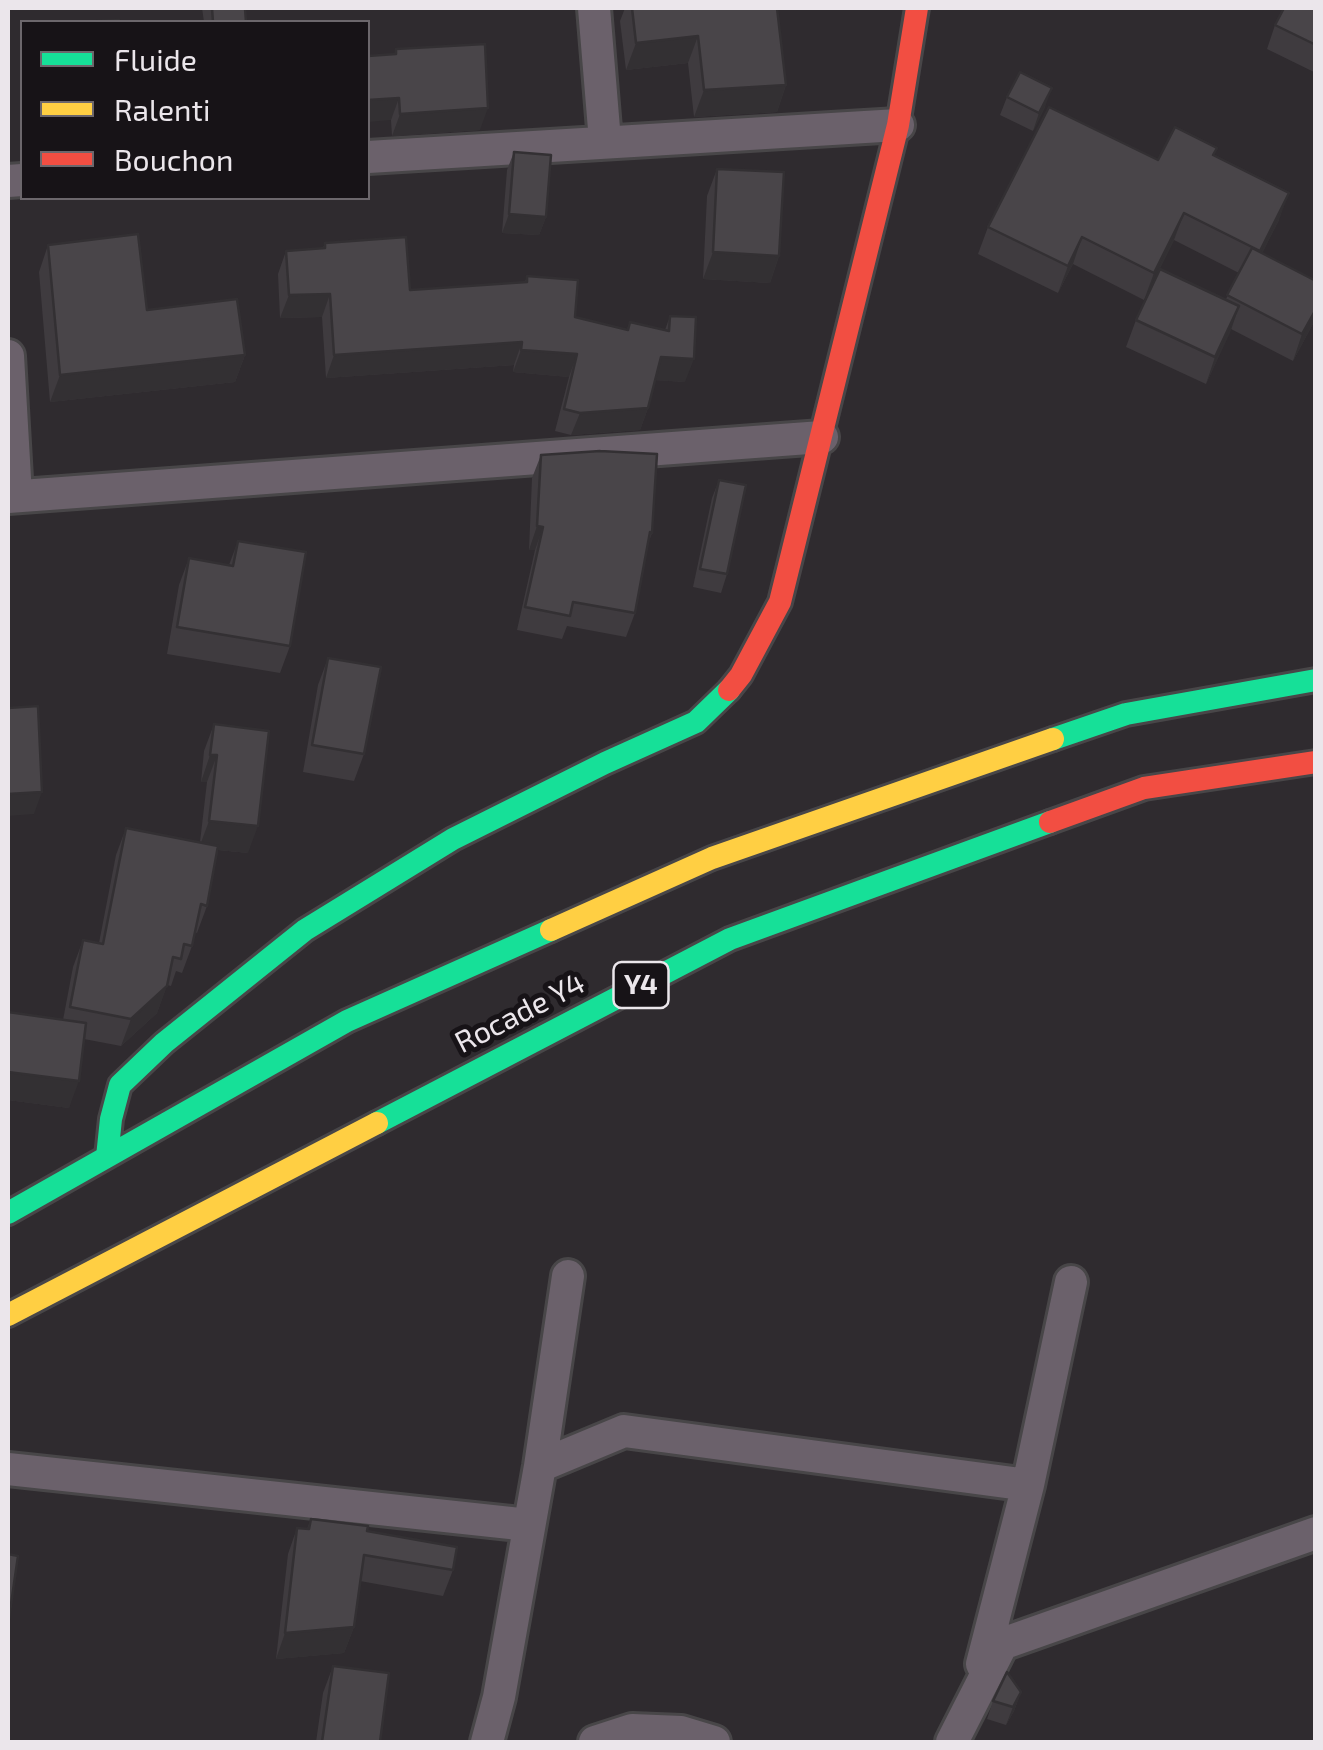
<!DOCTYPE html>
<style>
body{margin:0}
#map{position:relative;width:1323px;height:1750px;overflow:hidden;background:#2f2b2f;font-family:"Exo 2",sans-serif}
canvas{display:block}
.frame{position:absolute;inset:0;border:10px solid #ebe6eb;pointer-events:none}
.legend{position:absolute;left:20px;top:20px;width:350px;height:180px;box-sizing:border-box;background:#171317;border:2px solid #6c676c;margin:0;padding:12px 18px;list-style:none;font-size:30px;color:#ebe6eb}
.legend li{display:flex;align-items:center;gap:20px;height:50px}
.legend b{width:50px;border:2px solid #6c676c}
</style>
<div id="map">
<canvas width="1323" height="1750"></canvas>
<div class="frame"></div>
<ul class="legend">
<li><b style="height:12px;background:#16e098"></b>Fluide</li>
<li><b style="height:12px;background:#ffcf43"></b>Ralenti</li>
<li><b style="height:12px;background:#f24e42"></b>Bouchon</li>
</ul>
</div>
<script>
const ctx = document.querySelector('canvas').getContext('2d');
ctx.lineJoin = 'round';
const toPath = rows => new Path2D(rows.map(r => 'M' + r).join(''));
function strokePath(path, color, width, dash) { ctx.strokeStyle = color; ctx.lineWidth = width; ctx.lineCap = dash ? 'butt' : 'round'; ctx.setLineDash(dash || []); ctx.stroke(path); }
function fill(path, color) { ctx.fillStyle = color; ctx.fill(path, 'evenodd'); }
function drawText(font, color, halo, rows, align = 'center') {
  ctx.font = font + ' "Exo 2",sans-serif'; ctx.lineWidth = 10; ctx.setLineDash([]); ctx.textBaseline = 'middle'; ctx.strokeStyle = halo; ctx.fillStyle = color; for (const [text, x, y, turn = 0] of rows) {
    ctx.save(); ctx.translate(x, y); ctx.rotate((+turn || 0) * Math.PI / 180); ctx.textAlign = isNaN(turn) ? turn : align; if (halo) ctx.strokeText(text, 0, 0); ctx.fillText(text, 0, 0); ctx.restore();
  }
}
const street = toPath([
 [594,8,605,141],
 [368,157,898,125],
 [8,181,22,180],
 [8,356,16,496],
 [8,497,822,437],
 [540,1466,624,1431,1028,1485],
 [8,1469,529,1525],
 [982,1664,1028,1485,1071,1282],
 [487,1742,499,1697,540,1466,568,1276],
 [595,1742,632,1730,681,1732,714,1742],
 [952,1742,1002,1644,1316,1533]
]);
const fast = toPath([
 [1053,739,1126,714,1316,680],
 [377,1123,730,939,1050,822],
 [107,1157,111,1119,120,1085,164,1043,305,930,453,839,605,763,696,722,729,690],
 [8,1213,347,1021,551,930]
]);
const slow = toPath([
 [551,930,712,858,1053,739],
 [8,1315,377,1123]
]);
const jam = toPath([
 [729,690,741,675,780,602,898,125,917,8],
 [1050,822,1144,788,1316,762]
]);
strokePath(street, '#484648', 38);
strokePath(fast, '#484648', 28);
strokePath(slow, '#484648', 28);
strokePath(jam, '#484648', 28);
strokePath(street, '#6b616b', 32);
strokePath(fast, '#16e098', 22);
strokePath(slow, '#ffcf43', 22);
strokePath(jam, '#f24e42', 22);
fill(toPath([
 [202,8,245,8,246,22,204,22],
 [625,8,777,8,786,85,777,112,694,117,688,63,626,70,620,21],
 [1316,8,1316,73,1267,49,1275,25],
 [396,49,480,130,392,136,391,120,394,55],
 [1007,97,1045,107,1033,131,1000,115],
 [514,152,546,217,539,235,502,233,507,170],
 [1214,156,1279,220,1262,253,1316,281,1316,318,1293,361,1231,329,1206,384,1126,347,1136,320,1226,299,1239,273,1174,240,1144,300,1073,264,1058,293,978,254,988,227,1158,160],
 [717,169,779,256,770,283,703,279,707,196],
 [325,243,410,290,525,282,527,276,575,317,627,329,630,322,665,330,670,316,685,382,655,380,648,408,640,430,571,435,555,431,569,377,513,372,514,365,326,378,322,317,280,318,278,274,286,251,323,248],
 [48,245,147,310,245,355,235,382,50,402,39,272],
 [541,455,652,533,646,549,635,613,626,637,567,626,562,639,517,630,535,550,529,550,532,478],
 [719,480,727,574,721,593,693,587,712,498],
 [238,541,290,646,280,673,167,654,179,585,189,558,229,565],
 [328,658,364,754,354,781,303,772,318,685],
 [214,724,248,853,218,850,207,906,197,933,195,932,192,946,182,973,176,971,171,986,167,985,157,1013,121,1046,84,1039,69,1108,8,1100,8,1012,63,1020,73,967,83,940,99,943,116,855,126,828,200,842,207,782,201,782,204,751],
 [311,1519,367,1531,453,1570,443,1596,360,1581,354,1627,344,1653,276,1659,288,1554,297,1528,307,1529],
 [333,1666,380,1742,316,1742,323,1693],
 [1021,1692,1014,1711,1006,1725,987,1719,993,1701]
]), '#3f3b3f');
fill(toPath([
 [698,36,688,63,626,70,636,43],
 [786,85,777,112,694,117,704,90],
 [1052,88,1045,107,1033,131,1039,113],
 [399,98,391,120,368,122,368,100],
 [488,108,480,130,392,136,400,114],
 [1289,193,1279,220,1250,278,1260,251],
 [1184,213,1174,240,1144,300,1154,273],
 [509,214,546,217,539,235,502,233],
 [1082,237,1073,264,1058,293,1068,266],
 [713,252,779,256,770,283,703,279],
 [330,294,322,317,280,318,289,295],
 [1239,306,1230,333,1206,384,1215,357],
 [1316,309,1316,318,1293,361,1302,334],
 [522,342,514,365,326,378,334,355],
 [521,350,577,354,569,377,513,372],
 [245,355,235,382,50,402,60,375],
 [661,357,694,359,685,382,652,380],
 [648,408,640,430,571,435,580,413],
 [537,526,543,527,535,550,529,550],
 [210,755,217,755,207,782,201,782],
 [42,792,34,814,8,816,8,794],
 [209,821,258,826,248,853,199,848],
 [167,986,157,1013,121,1046,131,1019],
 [8,1072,79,1081,69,1108,8,1100],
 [354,1627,344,1653,276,1659,285,1633],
 [1021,1692,1014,1711,1006,1725,1013,1707]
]), '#333033');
const building = toPath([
 [212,8,245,8,246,22,213,22,212,8],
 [632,8,777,8,786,85,704,90,698,36,636,43,632,8],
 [1284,8,1316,8,1316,45,1275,25,1284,8],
 [119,20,119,22,82,22,119,20],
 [485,44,488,108,400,114,399,98,368,100,368,56,396,54,396,49,485,44],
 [1020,72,1052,88,1039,113,1007,97,1020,72],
 [1049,107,1158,160,1175,127,1217,148,1213,155,1289,193,1260,251,1184,213,1154,273,1082,237,1068,266,988,227,1049,107],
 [514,152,551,155,546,217,509,214,514,152],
 [717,169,784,172,779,256,713,252,717,169],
 [138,234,147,310,237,299,245,355,60,375,48,245,138,234],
 [406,237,410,290,527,282,527,276,578,280,575,317,628,330,630,322,669,331,670,316,696,317,694,359,661,357,648,408,580,413,564,409,577,354,521,350,522,342,334,355,330,294,289,295,286,251,325,248,325,243,406,237],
 [1252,248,1316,281,1316,309,1302,334,1227,295,1252,248],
 [1160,269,1239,306,1215,357,1136,320,1160,269],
 [600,451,657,454,652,533,650,532,635,613,573,602,570,616,525,607,543,527,537,526,541,455,600,451],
 [719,480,746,485,727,574,700,569,719,480],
 [238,541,306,552,290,646,177,627,189,558,233,566,238,541],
 [328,658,381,667,364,754,312,745,328,658],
 [38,706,42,792,8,794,8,708,38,706],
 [214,724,269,731,258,826,209,821,217,755,210,755,214,724],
 [126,828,218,846,207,906,201,904,192,946,184,944,181,959,173,957,167,986,131,1019,70,1007,83,940,103,944,126,828],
 [8,1012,86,1023,79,1081,8,1072,8,1012],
 [311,1519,368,1526,367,1531,457,1547,453,1570,364,1555,354,1627,285,1633,297,1528,309,1529,311,1519],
 [8,1554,18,1556,8,1625,8,1554],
 [333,1666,389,1673,380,1742,322,1742,333,1666],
 [1007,1672,1021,1692,1013,1707,993,1701,1007,1672]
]);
fill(building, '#494549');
strokePath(building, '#333033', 2.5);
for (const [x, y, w] of [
 [641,985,55]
]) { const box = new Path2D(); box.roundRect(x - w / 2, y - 23, w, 46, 8); ctx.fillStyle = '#171317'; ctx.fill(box); strokePath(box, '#ebe6eb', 2.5); }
drawText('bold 28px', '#ebe6eb', null, [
 ["Y4",641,985]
]);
drawText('30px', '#ebe6eb', '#171317', [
 ["Rocade Y4",520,1013,-27]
]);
</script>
